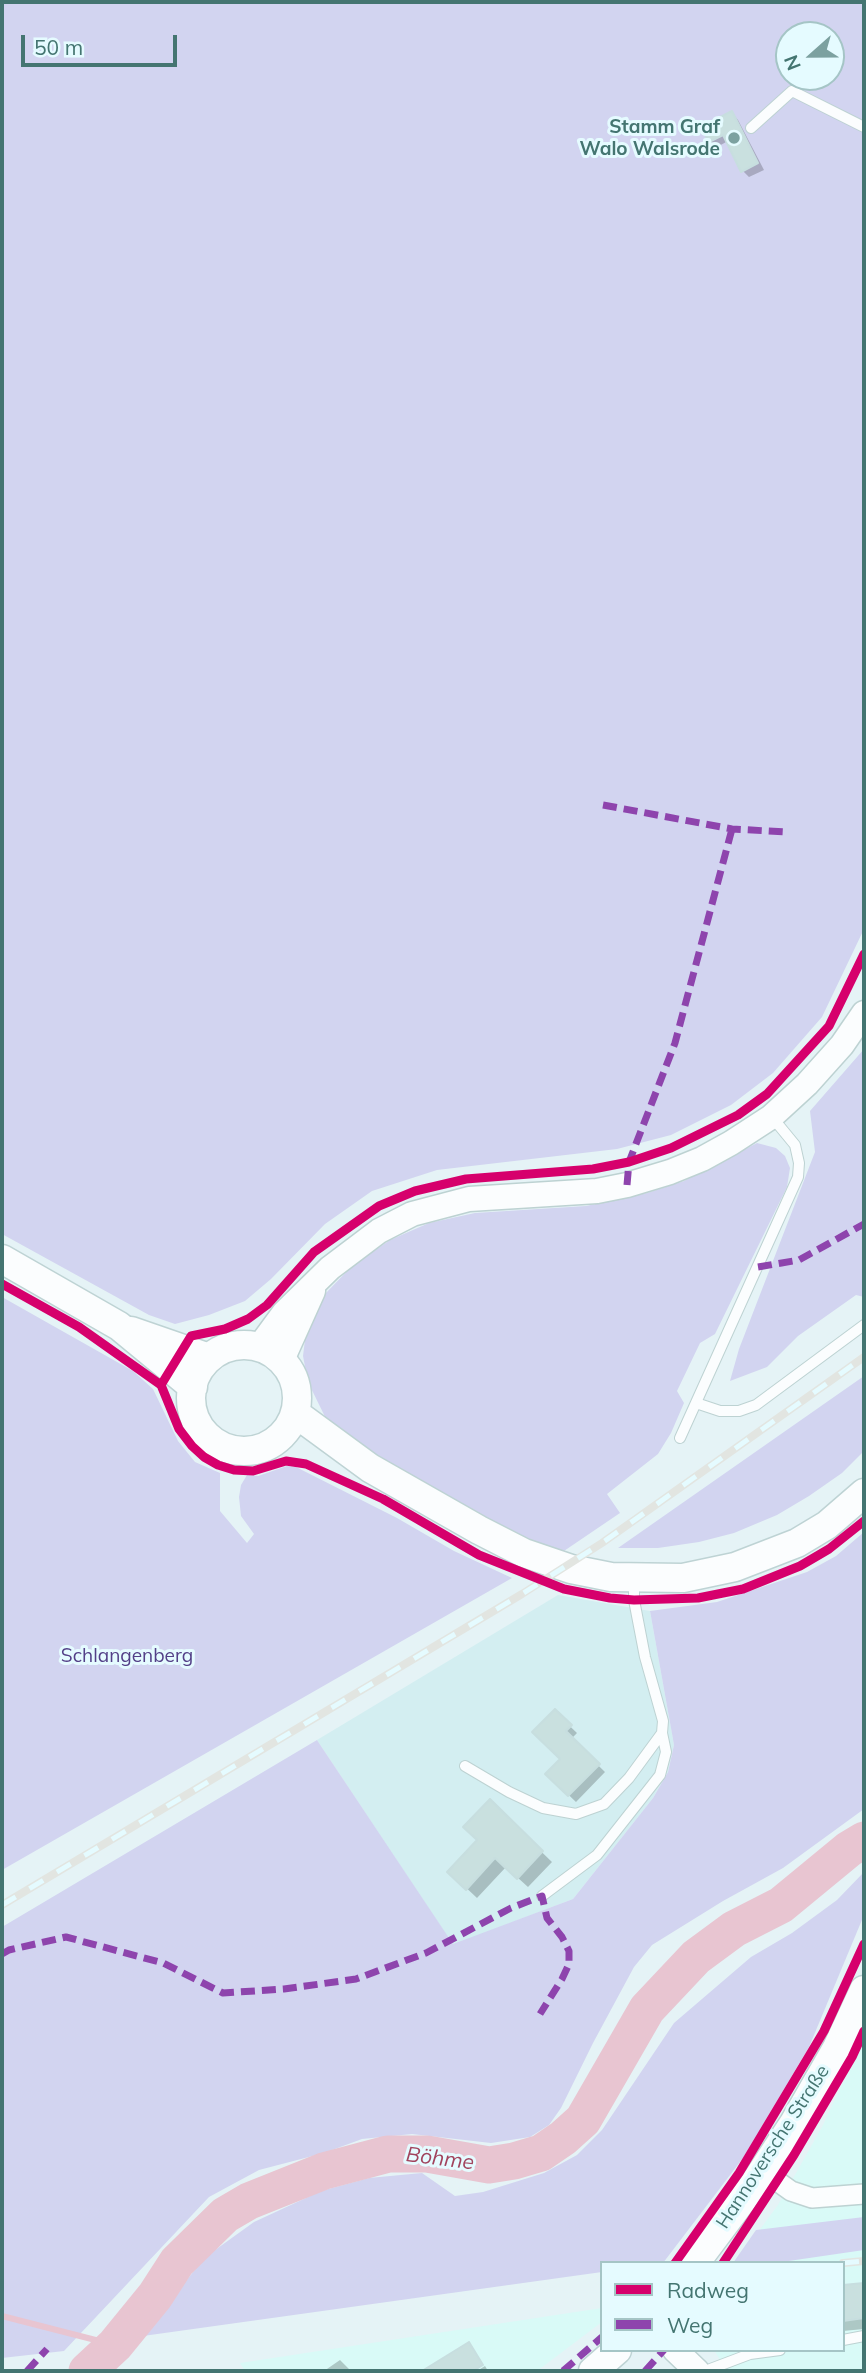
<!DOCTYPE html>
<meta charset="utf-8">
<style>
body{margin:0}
#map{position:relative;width:866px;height:2373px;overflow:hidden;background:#e5f3f6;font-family:Mulish,sans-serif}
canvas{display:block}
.frame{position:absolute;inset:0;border:4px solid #447571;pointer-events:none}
.legend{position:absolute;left:600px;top:2261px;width:245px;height:91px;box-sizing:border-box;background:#e5fbff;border:2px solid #a5c5c6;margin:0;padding:9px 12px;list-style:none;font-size:21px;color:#447571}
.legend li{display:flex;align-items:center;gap:14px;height:35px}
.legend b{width:35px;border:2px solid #a5c5c6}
.north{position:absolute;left:775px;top:21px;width:70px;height:70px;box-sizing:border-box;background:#e5fbff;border:2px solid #a5c5c6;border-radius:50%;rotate:249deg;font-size:19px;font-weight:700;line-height:28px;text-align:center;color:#447571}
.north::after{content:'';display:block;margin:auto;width:24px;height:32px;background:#7ca1a0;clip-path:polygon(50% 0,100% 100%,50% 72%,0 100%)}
.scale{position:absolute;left:21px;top:35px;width:156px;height:32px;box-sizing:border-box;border:4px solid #447571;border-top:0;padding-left:9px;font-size:21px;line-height:24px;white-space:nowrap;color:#447571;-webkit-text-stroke:5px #e5fbff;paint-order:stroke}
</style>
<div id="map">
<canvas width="866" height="2373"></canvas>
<div class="frame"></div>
<ul class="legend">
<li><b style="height:9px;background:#d6006c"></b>Radweg</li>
<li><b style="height:9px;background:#8e44ad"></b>Weg</li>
</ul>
<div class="north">N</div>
<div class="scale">50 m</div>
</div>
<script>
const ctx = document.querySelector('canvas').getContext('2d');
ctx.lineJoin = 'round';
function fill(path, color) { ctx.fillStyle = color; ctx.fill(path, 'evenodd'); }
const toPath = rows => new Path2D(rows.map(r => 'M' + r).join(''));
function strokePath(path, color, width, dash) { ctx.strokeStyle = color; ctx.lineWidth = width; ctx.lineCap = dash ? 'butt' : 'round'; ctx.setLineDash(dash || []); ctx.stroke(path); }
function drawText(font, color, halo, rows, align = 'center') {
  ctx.font = font + ' Mulish,sans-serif'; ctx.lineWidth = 6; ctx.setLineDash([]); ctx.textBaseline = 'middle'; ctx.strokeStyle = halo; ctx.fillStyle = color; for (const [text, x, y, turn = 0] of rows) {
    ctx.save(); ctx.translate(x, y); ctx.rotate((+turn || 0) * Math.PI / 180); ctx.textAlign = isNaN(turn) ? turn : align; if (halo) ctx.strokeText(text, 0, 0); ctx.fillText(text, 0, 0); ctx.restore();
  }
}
fill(toPath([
 [558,1595,650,1611,674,1745,668,1772,653,1798,573,1899,453,1945,317,1740]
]), '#d3eef1');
fill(toPath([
 [864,2038,864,2371,727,2371,714,2350,843,2350,843,2263,735,2263,778,2205,822,2127],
 [602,2308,602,2322,537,2371,245,2371,240,2363]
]), '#d9faf7');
fill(toPath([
 [2,2,864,2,864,929,822,1017,773,1073,731,1105,671,1135,617,1149,437,1170,372,1191,325,1224,271,1279,245,1301,209,1315,175,1324,149,1315,2,1234],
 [789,35,831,35,831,77,789,77],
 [864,1049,864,1297,856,1295,798,1336,767,1367,730,1381,739,1349,815,1152,810,1111],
 [757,1143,776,1148,785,1156,790,1168,787,1187,715,1334,700,1343,677,1391,684,1403,671,1433,658,1454,607,1494,620,1513,561,1553,518,1535,331,1429,308,1382,303,1356,307,1324,325,1294,352,1266,390,1240,429,1223,475,1213,586,1206,647,1193,684,1181],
 [2,1297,133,1371,153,1389,178,1441,195,1462,220,1473,220,1511,247,1543,254,1534,241,1516,239,1497,241,1485,247,1475,258,1476,287,1466,296,1467,397,1518,454,1551,512,1578,2,1870],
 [864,1376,864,1451,842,1473,809,1496,777,1515,734,1533,699,1542,658,1548,618,1548],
 [864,1532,864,1809,783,1868,723,1901,652,1945,634,1967,593,2043,561,2108,549,2125,530,2137,491,2143,412,2134,362,2139,324,2153,259,2170,209,2197,64,2351,2,2358,2,1927,317,1740,453,1944,573,1899,653,1798,668,1772,674,1745,650,1611,717,1602,807,1572,836,1556],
 [864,1872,864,1915,809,2047,743,2158,663,2263,602,2263,602,2272,143,2336,204,2258,254,2222,321,2191,369,2178,422,2173,455,2196,483,2192,544,2173,577,2155,602,2130,674,2023,751,1957,792,1933,837,1900],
 [864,2217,864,2250,775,2263,733,2263,756,2230]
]), '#d2d4f0');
fill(toPath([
 [732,113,738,120,764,170,749,177,743,171,728,141,717,147,710,141],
 [555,1712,577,1733,571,1739,605,1772,576,1802,547,1774,562,1759],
 [490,1802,552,1862,528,1887,506,1867,477,1898,460,1882,479,1841],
 [864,2284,864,2329,843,2331,843,2287],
 [340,2360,351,2371,324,2371],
 [485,2366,488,2371,477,2371]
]), '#0003');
strokePath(toPath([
 [2,2316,115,2345]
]), '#e8c5d1', 6);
strokePath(toPath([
 [87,2371,115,2345,155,2296,177,2262,225,2215,249,2201,324,2171,388,2154,427,2154,489,2165,514,2161,541,2153,563,2138,583,2120,647,2009,696,1957,734,1929,781,1905,849,1849,864,1840]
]), '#e8c5d1', 37);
const building = toPath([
 [732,111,758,163,741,172,723,135,709,142,701,127,732,111],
 [555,1709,572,1725,566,1731,600,1764,568,1796,545,1774,560,1759,532,1732,555,1709],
 [490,1799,543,1851,517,1879,495,1858,466,1890,447,1872,477,1840,463,1827,490,1799],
 [864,2283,864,2318,843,2321,843,2285,864,2283],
 [469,2342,483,2365,473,2371,422,2371,469,2342]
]);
fill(building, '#c9e0df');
strokePath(building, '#c7dedf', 2);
const service = toPath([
 [751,128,792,91,864,127],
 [696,1403,720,1411,739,1411,756,1405,864,1325],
 [680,1438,798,1177,799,1163,795,1145,772,1117],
 [465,1766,509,1792,543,1808,576,1814,604,1804,629,1778,662,1733],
 [542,1896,597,1855,660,1775,666,1752,662,1733,663,1721,645,1657,634,1600,634,1579],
 [843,2340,864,2336],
 [705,2371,750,2354,780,2350]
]);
const minor = toPath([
 [763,2171,791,2191,812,2198,864,2194]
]);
const tertiary = toPath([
 [259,1347,284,1313,330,1268,379,1231,412,1214,469,1199,597,1191,627,1185,670,1172,702,1159,731,1143,771,1117,807,1084,842,1045,864,1013],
 [282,1360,313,1291],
 [675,2350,697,2371]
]);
const secondary = toPath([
 [2,1259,119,1326,193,1387],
 [131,1331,209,1358],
 '191 1398a53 53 0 1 1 106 0a53 53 0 1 1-106 0Z',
 [295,1413,370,1468,479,1530,524,1553,571,1569,611,1577,683,1578,735,1567,797,1543,827,1525,864,1493],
 [695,2263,752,2187,794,2123,837,2048,864,1990],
 [593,2371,617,2350]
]);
strokePath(service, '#bdd2d2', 12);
strokePath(minor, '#bdd2d2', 22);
strokePath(tertiary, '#bdd2d2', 27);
strokePath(secondary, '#bed3d4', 31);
strokePath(service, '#fbfdfe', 10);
strokePath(minor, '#fbfdfe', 19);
strokePath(tertiary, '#fbfdfe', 24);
strokePath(secondary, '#fbfdfe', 28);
const rail = toPath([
 [2,1905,522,1594,602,1543,864,1357],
 [843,2263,864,2261]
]);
strokePath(rail, '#e2e5e1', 8);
strokePath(rail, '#e5fbff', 5, [16]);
strokePath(toPath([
 [603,805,732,829,787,832],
 [627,1185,629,1162,675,1043,732,829],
 [758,1267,799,1260,864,1224],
 [2,1954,9,1950,66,1937,163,1963,223,1993,284,1989,356,1979,426,1953,511,1908,542,1896,547,1918,562,1937,569,1951,569,1964,562,1979,540,2014],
 [27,2371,47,2349],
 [563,2371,602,2337],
 [645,2371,664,2350]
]), '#8e44ad', 7, [14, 7]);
strokePath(toPath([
 [2,1284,79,1327,161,1385,179,1429,192,1446,204,1457,218,1465,234,1470,253,1471,286,1461,306,1464,383,1499,479,1555,564,1589,610,1598,634,1600,698,1598,743,1589,800,1566,829,1549,864,1521],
 [161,1385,191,1336,225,1329,248,1319,267,1305,314,1252,379,1206,415,1191,466,1179,593,1169,629,1162,671,1148,738,1115,767,1094,829,1026,864,954],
 [675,2263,739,2173,824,2031,864,1944],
 [723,2263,794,2155,852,2057,864,2031]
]), '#d6006c', 9);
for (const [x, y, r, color] of [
 [734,138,7,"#7ca1a0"]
]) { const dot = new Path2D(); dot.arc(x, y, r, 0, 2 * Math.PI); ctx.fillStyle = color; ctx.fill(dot); strokePath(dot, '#e5fbff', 2.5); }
drawText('bold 19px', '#447571', '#e5fbff', [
 ["Stamm Graf",720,127],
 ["Walo Walsrode",720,149]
], 'right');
drawText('19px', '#534088', '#e5fbff', [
 ["Schlangenberg",127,1656]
]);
drawText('19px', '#447571', '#e5fbff', [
 ["Hannoversche Straße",773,2147,-57]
]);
drawText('italic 21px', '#a1435d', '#e5fbff', [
 ["Böhme",440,2159,7]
]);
</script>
